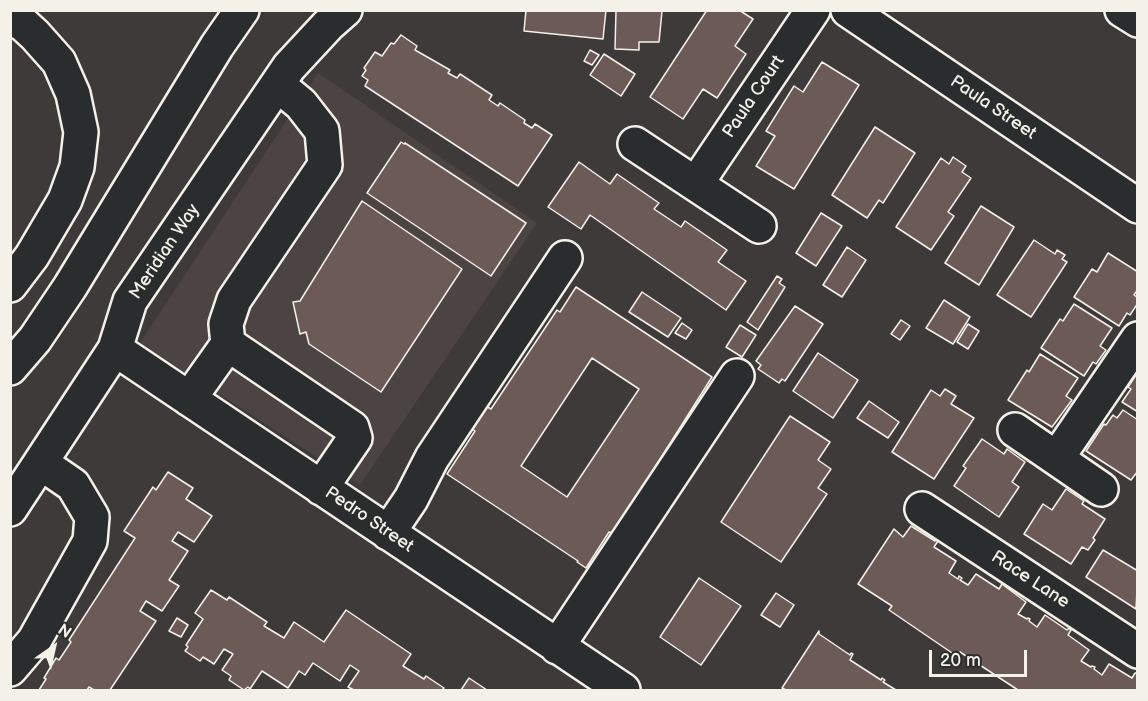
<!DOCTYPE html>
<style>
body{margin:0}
#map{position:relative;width:1148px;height:701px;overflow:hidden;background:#3e3a3a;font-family:"Balsamiq Sans",sans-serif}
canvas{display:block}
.frame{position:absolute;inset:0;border:12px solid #f4f1e8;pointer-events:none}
.north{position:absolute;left:24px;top:617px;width:60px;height:60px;-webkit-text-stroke:4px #2a2d2e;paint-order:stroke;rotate:34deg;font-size:16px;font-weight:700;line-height:24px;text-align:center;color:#f4f1e8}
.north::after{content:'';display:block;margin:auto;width:21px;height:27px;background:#f4f1e8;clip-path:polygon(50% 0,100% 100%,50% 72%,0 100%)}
.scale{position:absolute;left:929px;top:650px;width:98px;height:27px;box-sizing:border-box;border:3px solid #f4f1e8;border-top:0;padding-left:8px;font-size:18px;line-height:21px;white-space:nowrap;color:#f4f1e8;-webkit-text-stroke:4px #2a2d2e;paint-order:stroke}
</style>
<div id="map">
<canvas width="1148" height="701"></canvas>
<div class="frame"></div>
<div class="north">N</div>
<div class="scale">20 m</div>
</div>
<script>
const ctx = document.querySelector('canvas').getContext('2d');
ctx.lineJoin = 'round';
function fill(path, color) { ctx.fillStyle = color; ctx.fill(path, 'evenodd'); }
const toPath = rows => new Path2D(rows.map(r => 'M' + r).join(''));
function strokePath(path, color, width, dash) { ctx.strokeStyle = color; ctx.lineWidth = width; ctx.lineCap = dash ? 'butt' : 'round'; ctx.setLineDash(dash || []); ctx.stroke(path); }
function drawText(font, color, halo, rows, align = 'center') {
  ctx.font = font + ' "Balsamiq Sans",sans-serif'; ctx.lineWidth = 6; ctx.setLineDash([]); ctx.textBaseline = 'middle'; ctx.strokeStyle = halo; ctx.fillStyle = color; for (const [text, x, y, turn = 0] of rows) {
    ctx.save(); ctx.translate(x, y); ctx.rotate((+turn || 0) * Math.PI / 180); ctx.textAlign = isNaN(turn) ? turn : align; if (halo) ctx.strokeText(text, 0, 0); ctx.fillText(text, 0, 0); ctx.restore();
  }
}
fill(toPath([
 [318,73,537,223,360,485,140,343]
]), '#4c4443');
const building = toPath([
 [526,10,606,10,603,39,524,31,526,10],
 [616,10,662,11,659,42,639,42,639,50,615,49,616,10],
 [707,10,739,10,753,19,735,46,746,54,717,98,703,89,683,119,650,97,707,10],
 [401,35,417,46,415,50,450,70,448,73,457,78,460,74,492,95,489,100,498,106,500,103,525,120,524,123,532,128,535,124,552,135,518,186,365,86,368,80,362,76,366,70,364,68,375,52,382,56,391,43,394,44,401,35],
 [590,50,599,55,592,65,584,61,590,50],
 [604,54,635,74,621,96,590,75,604,54],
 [822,62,859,85,794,189,756,166,775,136,766,131,794,86,803,92,822,62],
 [875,127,915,153,883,203,879,200,867,218,832,195,875,127],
 [401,142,404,144,405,143,526,223,491,276,367,193,401,142],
 [953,157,966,166,962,172,971,178,948,212,954,216,931,250,896,227,941,158,949,164,953,157],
 [579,162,610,184,617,174,659,203,654,209,681,227,685,221,727,250,718,262,746,281,726,310,590,215,581,229,548,207,579,162],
 [362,201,462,269,381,392,309,344,306,332,300,334,293,302,300,301,362,201],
 [981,206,1014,227,979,285,945,263,981,206],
 [821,213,842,226,816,266,796,253,821,213],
 [1034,240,1055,254,1057,250,1065,255,1062,259,1067,262,1031,317,997,295,1034,240],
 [847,247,866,260,842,297,823,285,847,247],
 [1108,253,1138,272,1138,289,1134,295,1138,298,1138,303,1130,315,1127,313,1119,326,1074,297,1092,269,1097,272,1108,253],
 [777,276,782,279,779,283,785,287,758,330,747,322,777,276],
 [576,287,712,377,633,502,638,505,622,528,617,525,612,533,609,532,586,568,577,562,578,561,447,474,475,431,472,429,486,406,491,409,557,310,560,312,576,287],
 [592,358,639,389,567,497,521,466,592,358],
 [642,292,681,318,668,337,629,312,642,292],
 [944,300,970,317,953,344,926,328,944,300],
 [1074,304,1112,328,1100,346,1106,350,1096,364,1093,362,1084,376,1041,348,1060,319,1063,321,1074,304],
 [795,306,823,324,785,381,782,379,779,383,758,369,761,365,756,361,795,306],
 [901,320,910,326,900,340,891,334,901,320],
 [682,323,692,330,686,339,675,333,682,323],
 [968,324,979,331,968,349,957,342,968,324],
 [740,325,756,335,742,357,726,347,740,325],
 [818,353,858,380,833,418,793,391,818,353],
 [1040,354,1078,378,1066,396,1072,400,1052,427,1008,400,1027,370,1029,372,1040,354],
 [1138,372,1138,412,1122,402,1131,389,1128,387,1138,372],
 [945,389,956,396,951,404,974,418,934,479,892,452,931,390,940,396,945,389],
 [869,401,899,422,888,438,857,418,869,401],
 [1123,410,1138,420,1138,471,1131,480,1086,451,1104,424,1106,425,1113,415,1117,418,1123,410],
 [790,416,830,442,818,460,831,469,818,488,827,494,781,562,721,522,790,416],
 [982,439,1004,454,1007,449,1025,462,1012,482,1019,487,999,517,954,486,966,468,963,466,982,439],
 [168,472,193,488,186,499,212,516,194,542,178,532,172,541,188,551,169,580,179,586,162,611,146,601,140,611,156,621,110,690,94,690,89,687,87,690,39,690,46,679,44,678,56,658,59,660,71,642,69,640,135,538,124,531,153,487,156,490,168,472],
 [1066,489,1084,501,1082,504,1105,519,1093,538,1095,540,1088,550,1082,547,1071,564,1024,534,1043,504,1052,510,1066,489],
 [911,526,935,541,936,539,938,541,934,547,956,561,949,573,958,579,959,576,962,578,960,580,968,585,976,574,999,589,1002,584,1026,602,1018,614,1027,619,1028,618,1030,619,1029,621,1037,627,1045,615,1067,630,1069,628,1071,630,1068,635,1089,650,1081,661,1091,667,1092,666,1095,667,1094,669,1102,675,1109,664,1132,678,1135,673,1138,674,1138,690,1018,690,960,652,956,657,955,655,889,610,892,606,858,584,894,529,903,537,911,526],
 [1103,550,1138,571,1136,609,1086,577,1103,550],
 [699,578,741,606,701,665,660,637,699,578],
 [211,590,227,600,229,597,267,622,264,626,284,638,294,622,324,642,346,610,411,654,403,666,424,679,426,676,444,688,442,690,354,690,348,687,359,671,350,665,340,681,313,663,305,675,299,671,288,688,262,671,250,689,248,687,244,690,229,680,231,676,222,670,233,654,224,649,214,664,203,657,200,661,185,651,188,647,186,645,203,619,195,613,211,590],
 [776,593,794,605,780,627,761,615,776,593],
 [177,618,188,625,181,637,169,631,177,618],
 [819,631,819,634,850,655,851,653,853,654,850,660,881,680,882,678,885,680,883,682,896,690,786,690,782,688,819,631],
 [469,678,487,690,461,690,469,678]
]);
fill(building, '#6c5a57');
strokePath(building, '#f4f1e8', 1.5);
const minor = toPath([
 [848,10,1138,206],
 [635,144,759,226],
 [696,184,813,10],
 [228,344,352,428,355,438,321,488],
 [115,349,623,690],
 [189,399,228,344,226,324,234,300,325,165,322,131,301,104,278,85],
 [1015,430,1101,489],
 [1057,458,1138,339],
 [10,509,115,349,130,301,289,67,328,25,345,10],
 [922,509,1138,651],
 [388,533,411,499,432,458,565,258],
 [557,647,737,376],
 [10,669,34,641,90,541,92,517,73,485,41,463]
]);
const major = toPath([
 [10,18,23,24,35,35,59,62,73,94,81,132,77,167,65,200,32,256,10,285]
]);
const highway = toPath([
 [1122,10,1138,20],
 [10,368,35,339,70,287,217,46,242,10]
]);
strokePath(minor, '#f4f1e8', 38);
strokePath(major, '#f4f1e8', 38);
strokePath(highway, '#f4f1e8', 38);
strokePath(minor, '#2a2d2e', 33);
strokePath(major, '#2a2d2e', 33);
strokePath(highway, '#2a2d2e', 33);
drawText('18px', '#f4f1e8', '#2a2d2e', [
 ["Paula Court",754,97,-56],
 ["Paula Street",993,108,34],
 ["Meridian Way",165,252,-56],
 ["Pedro Street",369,520,34],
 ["Race Lane",1030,580,33]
]);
</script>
